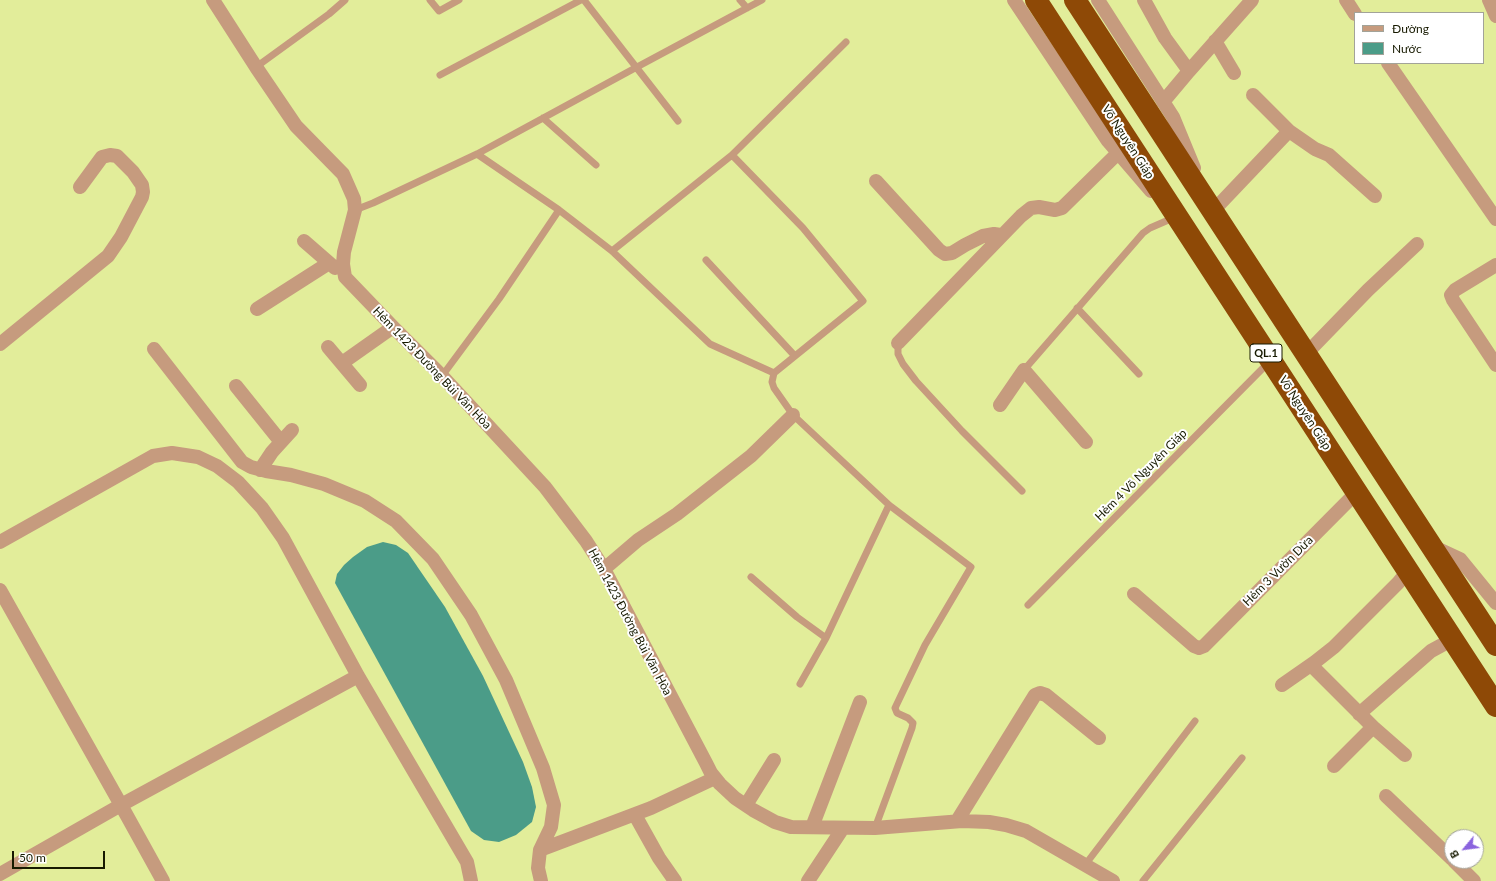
<!DOCTYPE html>
<meta charset="utf-8">
<style>
body{margin:0}
#map{position:relative;width:1496px;height:881px;overflow:hidden;background:#e2ed9a;font-family:Lato,sans-serif}
canvas{display:block}
.legend{position:absolute;left:1354px;top:12px;width:130px;height:52px;box-sizing:border-box;background:#fff;border:1px solid #a2a399;margin:0;padding:5px 7px;list-style:none;font-size:12px;color:#171a00}
.legend li{display:flex;align-items:center;gap:8px;height:20px}
.legend b{width:20px;border:1px solid #a2a399}
.north{position:absolute;left:1444px;top:829px;width:40px;height:40px;box-sizing:border-box;background:#fff;border:1px solid #a2a399;border-radius:50%;rotate:241deg;font-size:11px;font-weight:700;line-height:16px;text-align:center;color:#171a00}
.north::after{content:'';display:block;margin:auto;width:14px;height:18px;background:#8a63de;clip-path:polygon(50% 0,100% 100%,50% 72%,0 100%)}
.scale{position:absolute;left:12px;top:851px;width:93px;height:18px;box-sizing:border-box;border:2px solid #171a00;border-top:0;padding-left:5px;font-size:12px;line-height:14px;white-space:nowrap;color:#171a00;-webkit-text-stroke:3px #fff;paint-order:stroke}
</style>
<div id="map">
<canvas width="1496" height="881"></canvas>
<ul class="legend">
<li><b style="height:5px;background:#c69b7e"></b>Đường</li>
<li><b style="height:11px;background:#4b9c88"></b>Nước</li>
</ul>
<div class="north">B</div>
<div class="scale">50 m</div>
</div>
<script>
const ctx = document.querySelector('canvas').getContext('2d');
ctx.lineJoin = 'round';
function fill(path, color) { ctx.fillStyle = color; ctx.fill(path, 'evenodd'); }
const toPath = rows => new Path2D(rows.map(r => 'M' + r).join(''));
function strokePath(path, color, width, dash) { ctx.strokeStyle = color; ctx.lineWidth = width; ctx.lineCap = dash ? 'butt' : 'round'; ctx.setLineDash(dash || []); ctx.stroke(path); }
function drawText(font, color, halo, rows, align = 'center') {
  ctx.font = font + ' Lato,sans-serif'; ctx.lineWidth = 4; ctx.setLineDash([]); ctx.textBaseline = 'middle'; ctx.strokeStyle = halo; ctx.fillStyle = color; for (const [text, x, y, turn = 0] of rows) {
    ctx.save(); ctx.translate(x, y); ctx.rotate((+turn || 0) * Math.PI / 180); ctx.textAlign = isNaN(turn) ? turn : align; if (halo) ctx.strokeText(text, 0, 0); ctx.fillText(text, 0, 0); ctx.restore();
  }
}
fill(toPath([
 [383,542,396,545,408,553,445,607,483,676,523,762,532,787,536,807,532,822,516,835,499,842,484,840,471,831,335,583,337,574,344,565,353,557,367,547]
]), '#4b9c88');
strokePath(toPath([
 [430,0,439,11,459,0],
 [584,0,678,121],
 [740,0,747,8],
 [256,67,329,14,345,0],
 [440,75,581,0],
 [543,118,596,165],
 [477,154,559,210,612,251,710,344,774,373,772,382,774,388,793,415,889,505,971,567,925,645,895,708,897,713,908,718,913,723,912,728,875,828],
 [732,155,803,228,863,301,774,373],
 [355,210,373,203,477,154,637,67,762,0],
 [612,251,732,155,846,42],
 [706,260,794,355],
 [1077,308,1139,374],
 [898,343,898,354,903,364,916,381,962,431,1022,491],
 [1024,370,1143,233,1150,228,1173,218],
 [442,376,499,299,559,210],
 [751,577,797,617,826,638],
 [1028,605,1270,361],
 [800,684,826,638,889,505],
 [1085,865,1195,721],
 [1143,881,1242,758]
]), '#c69b7e', 7);
strokePath(toPath([
 [213,0,256,67,296,126,343,174,354,199,355,210,344,252,343,264,345,277,393,327,442,376,545,487,586,541,604,569,706,763,711,773,720,784,735,798,753,810,775,822,791,827,875,828,962,821,989,822,1006,825,1026,831,1113,881],
 [1014,0,1108,141,1151,191],
 [1098,0,1173,117,1194,168],
 [1144,0,1165,38,1189,71],
 [1346,0,1355,14],
 [1489,0,1496,16],
 [1215,41,1234,73],
 [1388,63,1496,219],
 [1253,95,1289,131,1315,149,1329,155,1375,196],
 [1163,102,1189,71,1252,0],
 [876,181,939,250,945,254,952,253,965,245,983,236,994,234,1001,235],
 [1213,211,1289,131],
 [304,241,335,268],
 [1496,265,1455,290,1451,295,1453,300,1496,365],
 [257,309,329,263],
 [898,343,1021,216,1031,208,1039,207,1055,210,1062,208,1118,153],
 [0,344,108,256,121,237,142,197,143,192,142,185,133,172,117,156,110,155,102,157,80,187],
 [328,347,360,385],
 [154,349,242,462,251,467,266,471,291,475,324,484,365,501,396,521,433,559,471,615,506,680,543,768,554,805,551,827,540,850,538,868,541,881],
 [1306,354,1368,290,1417,244],
 [342,363,393,327],
 [236,386,281,442],
 [1000,405,1024,370,1086,442],
 [260,470,272,452,292,430],
 [0,542,153,456,172,453,198,457,217,466,238,482,262,508,283,538,358,676,467,862,471,881],
 [1432,546,1460,559,1496,603],
 [604,569,638,540,677,514,751,456,793,415],
 [0,590,121,805,163,881],
 [1134,594,1194,646,1199,648,1204,646,1357,492],
 [1311,665,1373,727,1405,755],
 [1282,685,1315,662,1334,647,1398,583,1408,571],
 [1359,714,1431,651,1453,639],
 [1334,766,1373,727],
 [1386,796,1452,859],
 [746,805,774,760],
 [635,815,659,858,675,881],
 [957,821,1035,695,1040,693,1046,695,1099,738],
 [812,827,860,702],
 [540,850,651,808,715,778],
 [1454,861,1474,881],
 [0,874,121,805,358,676],
 [808,881,843,828]
]), '#c69b7e', 14);
strokePath(toPath([
 [1036,0,1496,706],
 [1075,0,1496,645]
]), '#8e4906', 22);
for (const [x, y, w] of [
 [1266,353,32]
]) { const box = new Path2D(); box.roundRect(x - w / 2, y - 9, w, 18, 3); ctx.fillStyle = '#fff'; ctx.fill(box); strokePath(box, '#171a00', 1); }
drawText('bold 11px', '#171a00', null, [
 ["QL.1",1266,353]
]);
drawText('12px', '#171a00', '#fff', [
 ["Võ Nguyên Giáp",1128,142,57],
 ["Hẻm 1423 Đường Bùi Văn Hòa",432,368,46],
 ["Võ Nguyên Giáp",1305,413,57],
 ["Hẻm 4 Võ Nguyên Giáp",1141,475,-45],
 ["Hẻm 3 Vườn Dừa",1278,571,-45],
 ["Hẻm 1423 Đường Bùi Văn Hòa",630,622,62]
]);
</script>
